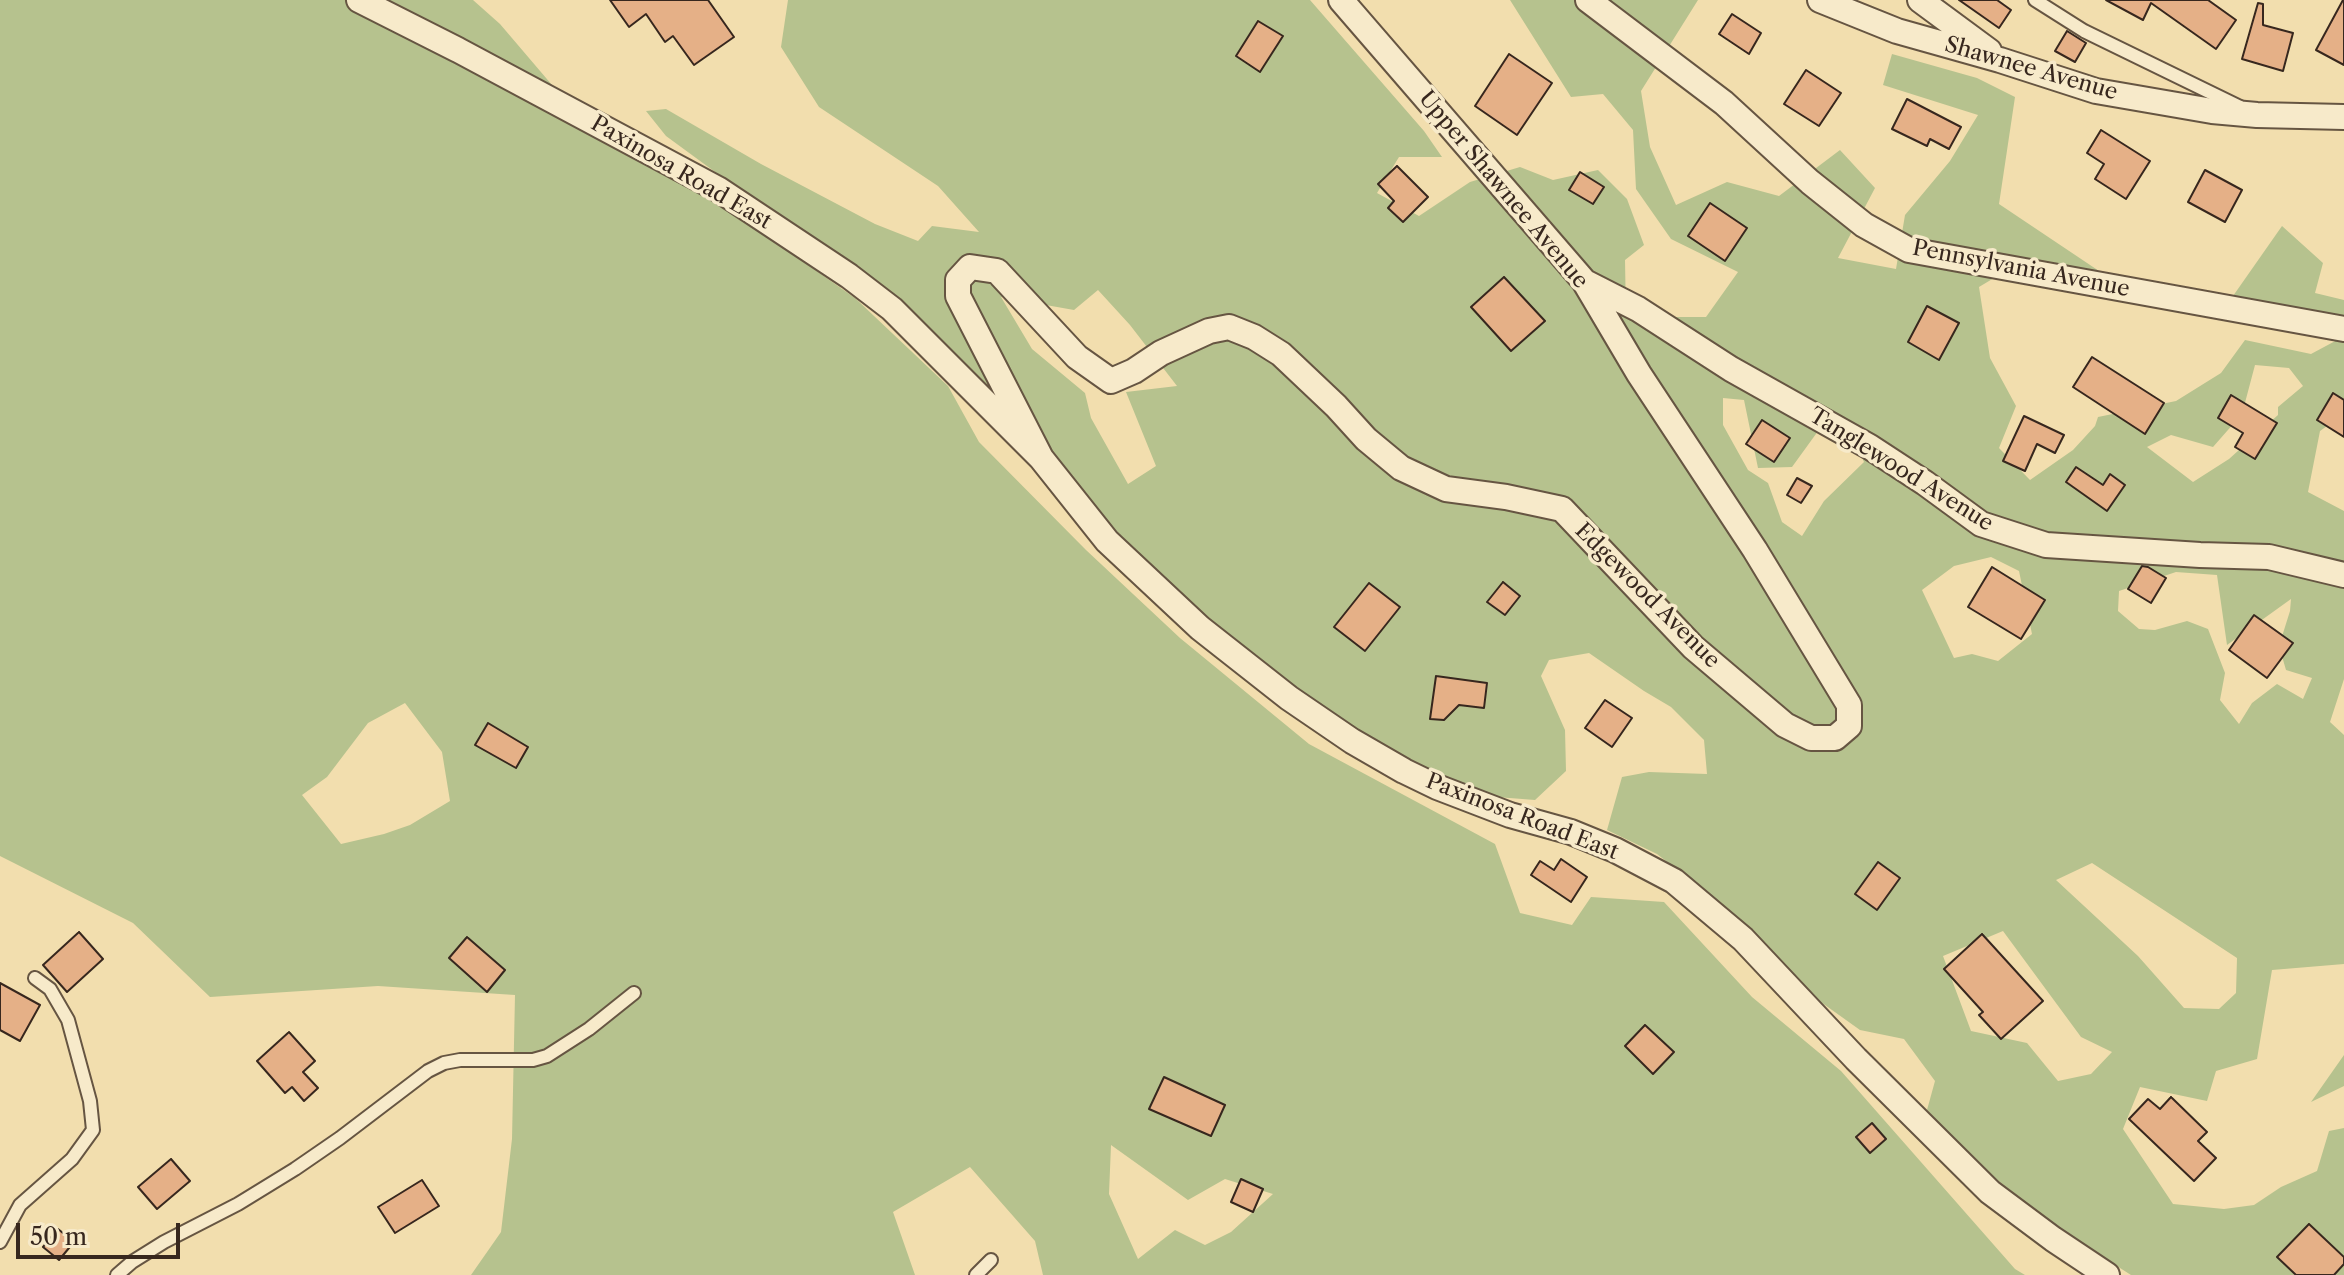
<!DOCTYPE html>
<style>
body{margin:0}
#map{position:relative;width:2344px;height:1275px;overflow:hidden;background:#f2deae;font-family:"Libre Caslon Text",serif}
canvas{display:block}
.scale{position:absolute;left:16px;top:1223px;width:164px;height:36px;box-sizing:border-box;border:4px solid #37271e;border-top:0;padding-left:10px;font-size:24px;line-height:28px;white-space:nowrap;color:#37271e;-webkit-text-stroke:6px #f7eaca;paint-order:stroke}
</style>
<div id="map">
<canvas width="2344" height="1275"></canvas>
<div class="scale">50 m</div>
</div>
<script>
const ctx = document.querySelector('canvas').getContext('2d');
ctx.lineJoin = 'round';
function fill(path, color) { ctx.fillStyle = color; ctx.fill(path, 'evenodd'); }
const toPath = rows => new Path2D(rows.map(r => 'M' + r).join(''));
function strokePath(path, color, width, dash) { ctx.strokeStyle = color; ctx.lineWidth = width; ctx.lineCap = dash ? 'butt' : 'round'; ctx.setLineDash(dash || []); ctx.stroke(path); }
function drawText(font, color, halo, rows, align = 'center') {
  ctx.font = font + ' "Libre Caslon Text",serif'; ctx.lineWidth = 7; ctx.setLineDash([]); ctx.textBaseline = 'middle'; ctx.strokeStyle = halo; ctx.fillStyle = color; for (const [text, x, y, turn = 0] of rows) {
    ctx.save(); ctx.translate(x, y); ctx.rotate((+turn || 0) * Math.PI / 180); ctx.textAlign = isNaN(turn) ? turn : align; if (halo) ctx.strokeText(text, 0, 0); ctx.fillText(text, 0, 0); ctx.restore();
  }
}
fill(toPath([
 [0,0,473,0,500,24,552,85,554,111,687,180,855,298,948,386,979,442,1086,550,1180,638,1309,744,1495,844,1520,913,1572,925,1591,897,1664,902,1752,997,1841,1071,2015,1269,2025,1275,1043,1275,1035,1241,970,1167,893,1212,915,1275,471,1275,501,1232,512,1139,515,995,378,986,210,997,133,923,0,856],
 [405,703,442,752,450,801,410,825,384,834,341,844,302,795,327,777,368,723],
 [1111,1145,1188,1200,1225,1179,1273,1194,1231,1232,1205,1245,1175,1230,1138,1259,1109,1194],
 [788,0,1310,0,1424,131,1442,157,1399,157,1377,193,1419,216,1470,182,1520,167,1553,180,1598,170,1627,199,1644,245,1625,260,1626,317,1706,317,1738,272,1671,239,1636,189,1633,130,1603,94,1571,97,1510,0,1698,0,1641,91,1650,147,1676,205,1727,182,1779,196,1840,150,1875,188,1838,258,1896,269,1905,215,1950,161,1978,115,1883,85,1892,54,1977,78,2015,97,1999,204,2102,273,1994,278,1979,287,1990,358,2016,406,1999,448,2030,480,2073,450,2095,426,2098,417,2176,401,2221,373,2245,340,2311,354,2339,339,2233,296,2282,226,2323,263,2315,293,2344,300,2344,414,2320,431,2308,492,2344,511,2344,679,2330,722,2344,735,2344,964,2272,970,2257,1059,2216,1071,2207,1101,2140,1087,2123,1129,2173,1204,2224,1209,2254,1205,2281,1187,2317,1171,2329,1131,2344,1128,2344,1275,2131,1275,2062,1231,1977,1164,1927,1110,1935,1081,1904,1039,1860,1030,1818,1000,1703,890,1657,854,1607,830,1622,777,1649,772,1707,774,1704,740,1671,707,1644,691,1589,653,1549,660,1541,676,1565,730,1566,771,1535,800,1484,796,1429,777,1366,739,1303,694,1168,591,1102,516,941,350,838,254,737,188,666,136,646,111,666,109,761,164,875,224,918,241,932,226,979,232,938,186,819,107,781,47],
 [1098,290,1130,325,1177,386,1126,392,1156,466,1128,484,1091,418,1085,393,1032,349,1001,297,1074,310],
 [2255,365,2289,368,2303,386,2278,407,2278,415,2229,459,2193,482,2147,447,2171,435,2213,447,2242,414],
 [1723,398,1744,400,1758,468,1792,467,1821,427,1849,430,1864,462,1824,501,1802,536,1782,522,1768,483,1748,470,1723,425],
 [1991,557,2019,571,2032,634,1998,661,1972,654,1954,658,1922,590,1954,566],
 [2176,572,2217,575,2227,645,2291,599,2290,611,2279,646,2286,670,2312,678,2303,699,2277,684,2252,703,2239,724,2220,700,2225,673,2208,629,2187,621,2155,630,2139,629,2118,611,2119,591],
 [2092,863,2237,958,2236,993,2219,1009,2184,1008,2138,956,2056,880],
 [2003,931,2081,1037,2112,1052,2091,1074,2058,1081,2027,1043,1971,1031,1943,956],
 [2344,1055,2344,1086,2311,1102]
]), '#b6c28e');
const building = toPath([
 [610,0,708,0,734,37,694,65,673,36,665,42,646,14,629,27,610,0],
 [1959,0,1997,0,2011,10,1999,28,1959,0],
 [2106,0,2208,0,2236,20,2216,49,2151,3,2143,20,2106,0],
 [2343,0,2344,0,2344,65,2316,50,2343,0],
 [2258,3,2263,4,2263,25,2293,33,2283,71,2242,59,2258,3],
 [1732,14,1761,33,1749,54,1719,34,1732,14],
 [1258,21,1283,36,1260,72,1236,56,1258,21],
 [2067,31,2086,43,2075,62,2055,51,2067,31],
 [1509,54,1552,83,1517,135,1475,106,1509,54],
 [1806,70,1841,93,1819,126,1784,104,1806,70],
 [1907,99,1961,127,1949,149,1930,139,1927,146,1892,129,1907,99],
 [2101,130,2150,161,2126,199,2095,179,2104,164,2087,153,2101,130],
 [1397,166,1428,197,1403,222,1388,208,1394,201,1378,184,1397,166],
 [2205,170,2242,190,2225,222,2188,202,2205,170],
 [1580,172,1604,187,1593,204,1569,190,1580,172],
 [1710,203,1747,228,1725,261,1688,236,1710,203],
 [1504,277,1545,321,1511,351,1471,307,1504,277],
 [1927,306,1959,323,1939,360,1908,342,1927,306],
 [2092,357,2164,403,2145,434,2073,387,2092,357],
 [2333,393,2344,400,2344,437,2317,420,2333,393],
 [2231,395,2277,423,2255,459,2235,447,2243,433,2218,418,2231,395],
 [2024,416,2064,435,2055,453,2037,444,2025,471,2003,461,2024,416],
 [1762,420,1790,438,1774,462,1746,444,1762,420],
 [2076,467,2103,485,2110,474,2125,485,2107,511,2066,482,2076,467],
 [1797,478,1812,486,1801,503,1787,495,1797,478],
 [2142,566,2148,567,2166,578,2151,603,2128,589,2142,566],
 [1992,567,2045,600,2021,639,1968,607,1992,567],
 [1503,582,1520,596,1505,615,1487,602,1503,582],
 [1369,583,1400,607,1365,651,1334,627,1369,583],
 [2254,615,2293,643,2267,678,2229,650,2254,615],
 [1436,676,1487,683,1484,708,1459,705,1444,720,1430,719,1436,676],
 [1605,700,1632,718,1612,747,1585,728,1605,700],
 [488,723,528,747,516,768,475,745,488,723],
 [1561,859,1587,877,1571,902,1531,875,1540,861,1554,870,1561,859],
 [1878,862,1900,878,1877,910,1855,894,1878,862],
 [79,932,103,959,67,992,43,965,79,932],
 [1982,934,2043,1001,2001,1039,1979,1015,1983,1012,1944,969,1982,934],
 [467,937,505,970,487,992,449,958,467,937],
 [0,983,40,1005,20,1041,0,1030,0,983],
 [1645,1025,1674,1052,1653,1074,1625,1046,1645,1025],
 [289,1032,315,1061,303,1072,318,1088,304,1101,292,1087,285,1093,257,1061,289,1032],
 [1164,1077,1225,1105,1211,1136,1149,1109,1164,1077],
 [2171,1097,2207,1132,2198,1141,2216,1158,2194,1181,2129,1119,2148,1099,2160,1109,2171,1097],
 [1872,1123,1886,1139,1870,1153,1856,1137,1872,1123],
 [171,1159,190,1181,157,1209,138,1187,171,1159],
 [1241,1179,1263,1189,1253,1212,1231,1202,1241,1179],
 [422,1180,439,1206,395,1233,378,1207,422,1180],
 [2309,1224,2344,1257,2344,1264,2334,1275,2296,1275,2277,1257,2309,1224],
 [58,1229,74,1242,59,1260,43,1247,58,1229]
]);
fill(building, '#e5b087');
strokePath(building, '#37271e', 2);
const service = toPath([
 [2035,0,2084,31,2240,107],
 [0,1242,20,1205,72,1159,93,1130,90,1101,68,1020,50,989,35,978],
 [117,1275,132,1262,164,1242,238,1204,295,1169,340,1138,428,1071,444,1063,460,1060,533,1060,547,1056,589,1029,634,993],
 [976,1275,991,1260]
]);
const minor = toPath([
 [359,0,458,50,718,189,849,276,892,309,1041,458,1107,541,1200,628,1289,698,1352,741,1404,771,1437,787,1510,815,1571,832,1615,850,1674,881,1743,939,1856,1059,1990,1192,2053,1239,2107,1275],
 [1588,0,1724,103,1810,182,1864,225,1909,250,2344,329],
 [1820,0,1897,31,2000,60,2096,91,2212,111,2257,115,2344,117],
 [1920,0,1989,51],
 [1585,282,1638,309,1731,369,1870,447,1925,483,1981,524,2046,545,2200,555,2269,557,2344,575],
 [1041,458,958,296,958,280,970,267,997,271,1077,357,1111,381,1134,371,1161,353,1209,331,1229,327,1254,337,1281,354,1336,406,1366,439,1401,468,1446,489,1506,497,1562,509,1693,647,1785,725,1811,738,1835,738,1849,726,1849,705,1755,550,1639,374,1584,281,1341,0]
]);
strokePath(service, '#665542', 16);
strokePath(minor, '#665542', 28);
strokePath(service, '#f7eaca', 12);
strokePath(minor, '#f7eaca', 24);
drawText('22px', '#37271e', '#f7eaca', [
 ["Shawnee Avenue",2031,69,16],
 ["Paxinosa Road East",681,173,30],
 ["Upper Shawnee Avenue",1503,190,50],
 ["Pennsylvania Avenue",2021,269,11],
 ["Tanglewood Avenue",1901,470,32],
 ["Edgewood Avenue",1647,596,45],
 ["Paxinosa Road East",1522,817,21]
]);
</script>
